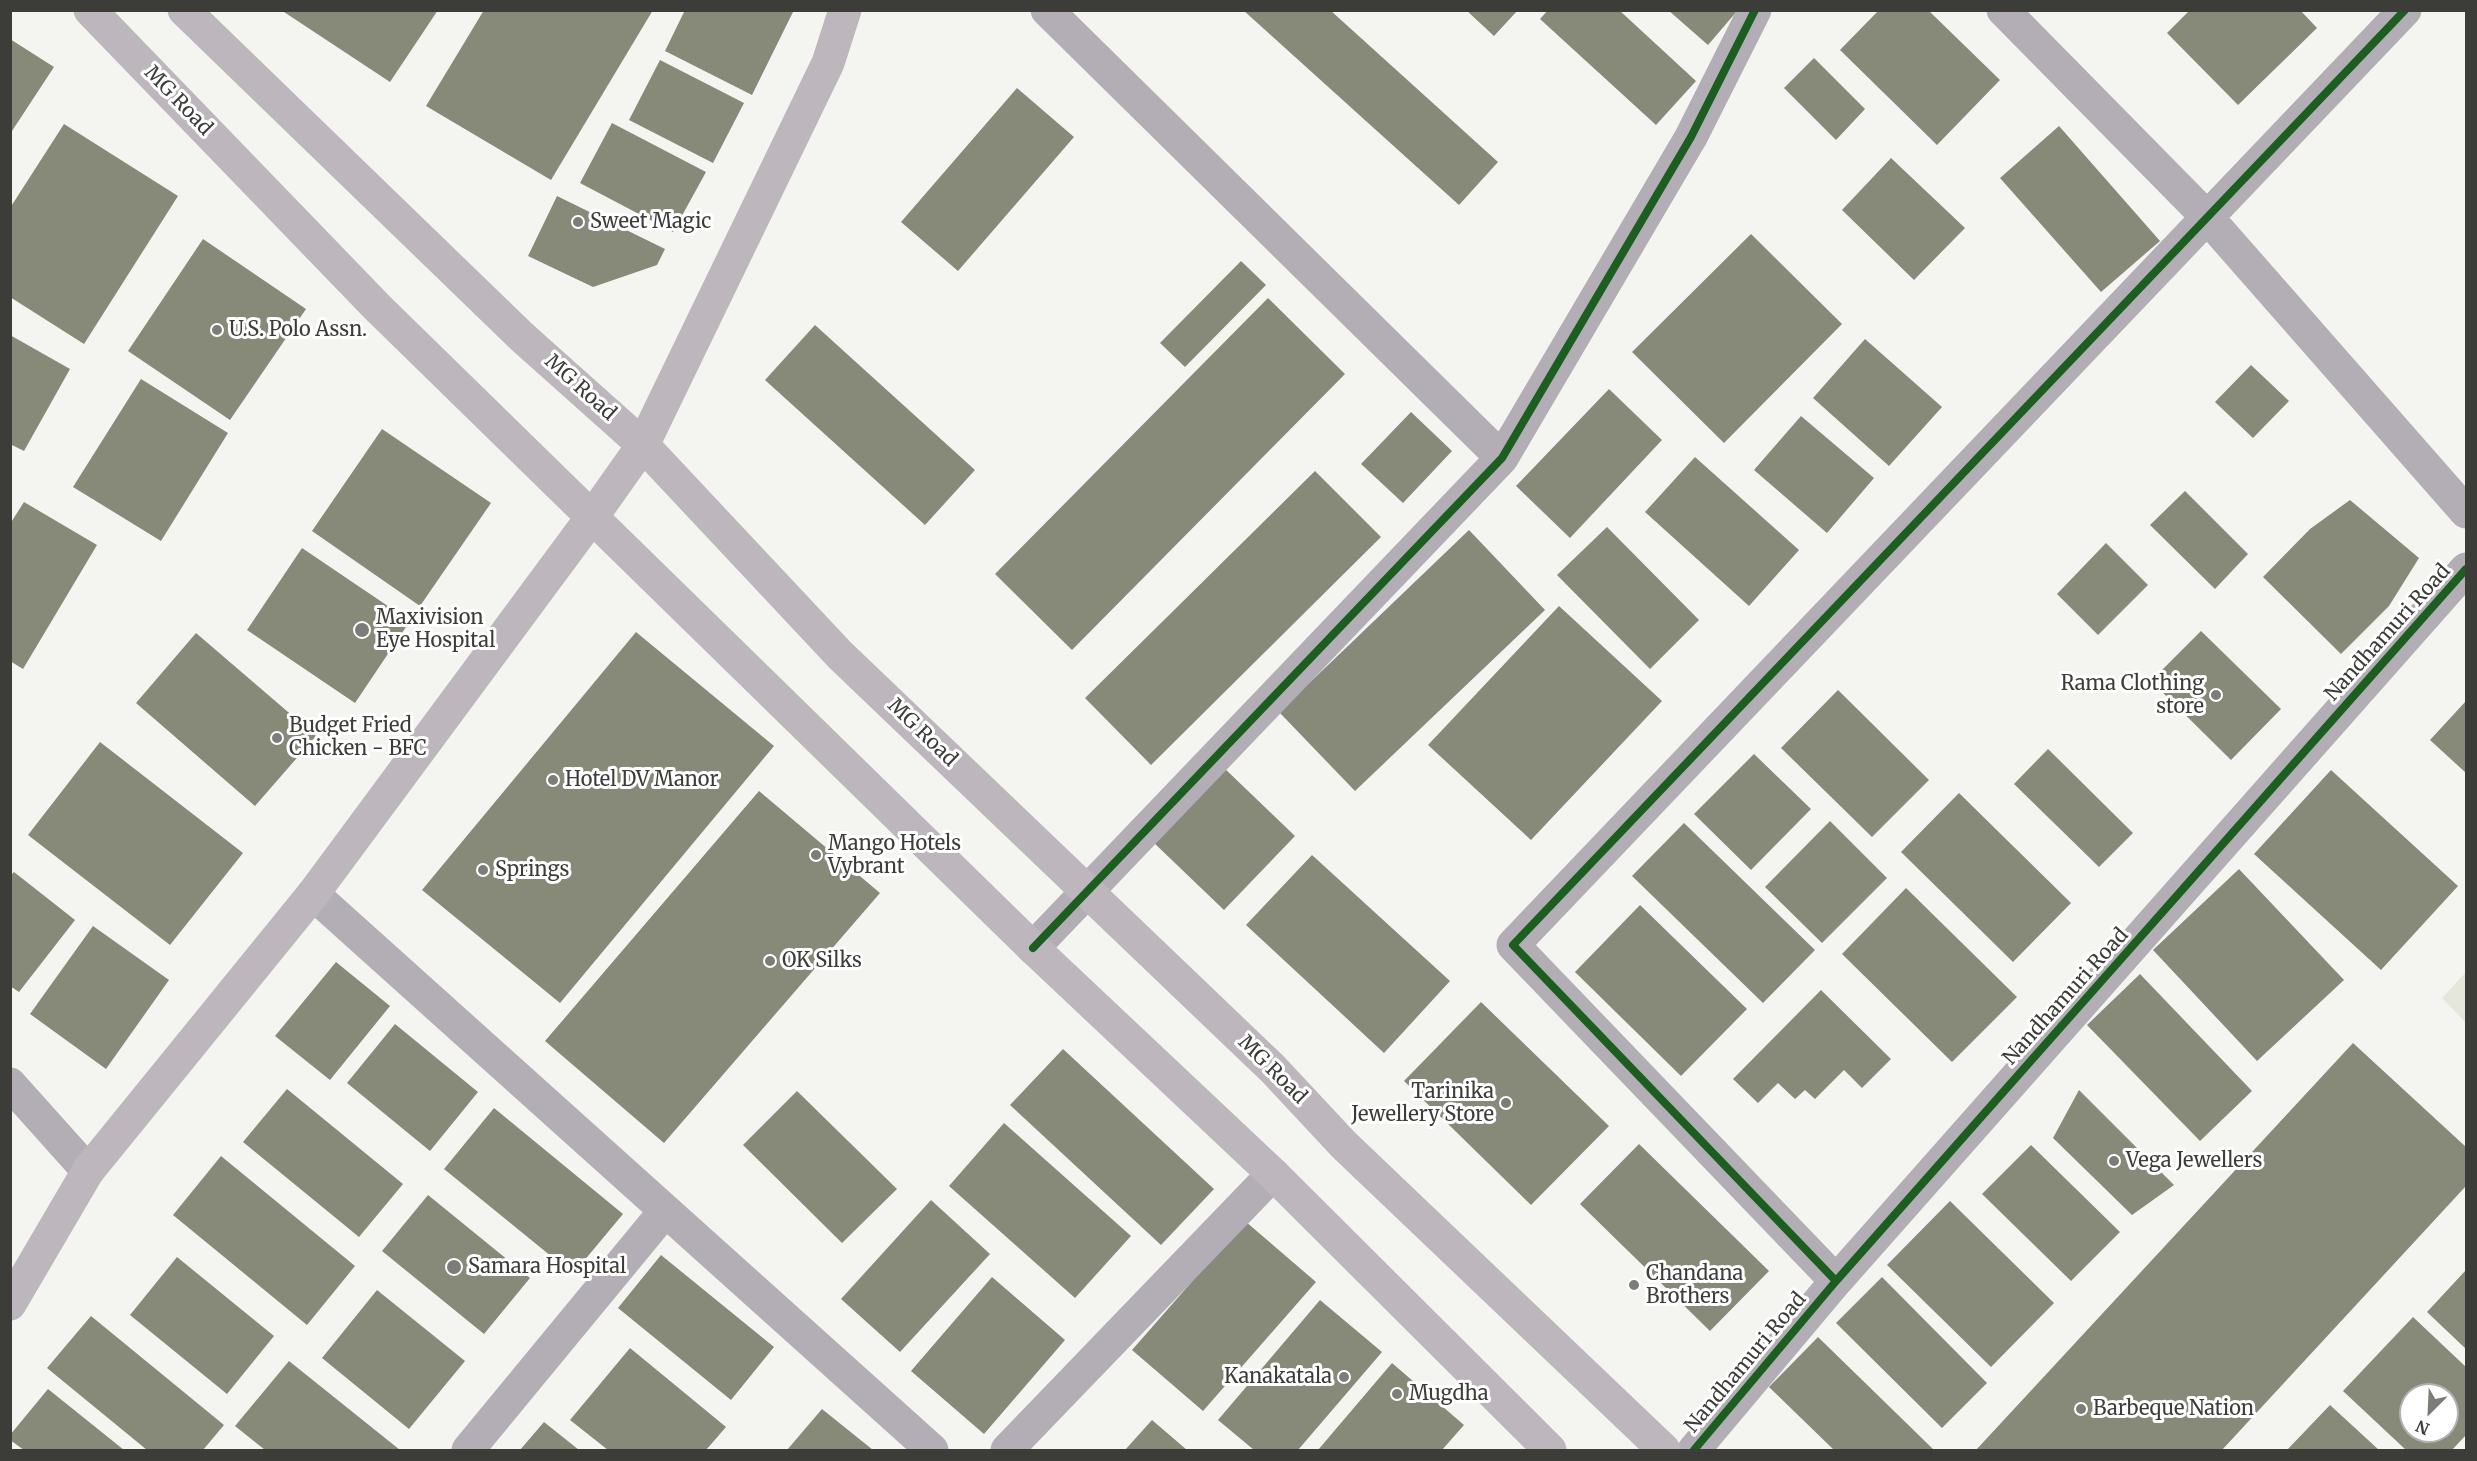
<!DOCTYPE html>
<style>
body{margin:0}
#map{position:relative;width:2477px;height:1461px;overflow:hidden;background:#f4f5f0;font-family:Merriweather,serif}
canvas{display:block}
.frame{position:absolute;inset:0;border:12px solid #3c3d39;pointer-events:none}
.north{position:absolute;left:2399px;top:1383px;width:60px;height:60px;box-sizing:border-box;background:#fff;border:2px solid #b1b1b0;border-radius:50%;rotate:204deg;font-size:16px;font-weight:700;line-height:24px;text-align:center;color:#3c3d39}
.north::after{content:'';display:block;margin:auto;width:21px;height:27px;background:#7c7d79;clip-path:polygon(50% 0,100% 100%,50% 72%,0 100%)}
</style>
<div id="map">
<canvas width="2477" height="1461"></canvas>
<div class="frame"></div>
<div class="north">N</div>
</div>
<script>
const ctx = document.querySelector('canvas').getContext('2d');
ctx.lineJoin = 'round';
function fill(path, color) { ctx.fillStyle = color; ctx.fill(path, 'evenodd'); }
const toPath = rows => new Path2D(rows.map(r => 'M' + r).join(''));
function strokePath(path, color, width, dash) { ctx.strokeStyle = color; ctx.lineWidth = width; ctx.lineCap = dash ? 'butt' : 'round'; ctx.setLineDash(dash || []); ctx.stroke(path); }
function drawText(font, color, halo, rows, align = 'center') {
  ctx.font = font + ' Merriweather,serif'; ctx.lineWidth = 6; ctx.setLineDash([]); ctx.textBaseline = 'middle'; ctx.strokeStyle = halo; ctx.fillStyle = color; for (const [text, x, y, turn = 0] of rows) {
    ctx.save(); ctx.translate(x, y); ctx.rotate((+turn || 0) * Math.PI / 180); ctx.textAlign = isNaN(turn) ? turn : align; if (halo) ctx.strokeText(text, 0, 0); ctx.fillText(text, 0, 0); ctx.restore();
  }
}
fill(toPath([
 [2466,972,2466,1023,2442,998]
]), '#e5e7dd');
fill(toPath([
 [285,10,438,10,390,82,284,12],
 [484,10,653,10,551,180,426,106],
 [685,10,793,12,752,95,665,51],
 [1243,10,1330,10,1498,162,1459,205],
 [1466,10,1518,10,1494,36],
 [1548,10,1619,10,1696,81,1656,125,1540,19],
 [1668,10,1738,10,1708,45],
 [1879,10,1928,10,2000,80,1937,145,1840,50],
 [2190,10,2300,10,2317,28,2238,105,2167,33],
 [10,39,54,67,10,134],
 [1814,58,1865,109,1836,140,1784,88],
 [660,60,744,103,713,163,629,120],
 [1017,88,1074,137,958,271,901,222],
 [612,123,706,172,673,232,580,183],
 [64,124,178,196,84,344,10,297,10,208],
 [2059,126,2160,241,2101,292,2000,178],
 [1891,158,1965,228,1914,280,1842,210],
 [557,196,665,249,657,265,593,287,528,256],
 [1751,234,1842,324,1724,443,1632,352],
 [203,239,306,309,230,420,128,351],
 [1241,261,1266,285,1185,367,1160,343],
 [1268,298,1345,374,1072,650,995,574],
 [815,325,975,470,925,525,765,380],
 [10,335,70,369,24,451,10,444],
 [1865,339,1942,407,1889,466,1813,398],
 [2251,365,2289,401,2253,438,2215,402],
 [141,379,228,433,161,541,73,487],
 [1609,389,1662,440,1570,538,1516,486],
 [1411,412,1452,451,1403,503,1361,464],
 [1801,416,1874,478,1827,533,1754,470],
 [382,429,491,503,420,606,312,531],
 [1695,457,1799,550,1749,606,1645,512],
 [1315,471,1381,537,1151,765,1085,698],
 [2185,491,2248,554,2215,589,2150,525],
 [2350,500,2419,558,2389,606,2341,654,2263,577,2310,529],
 [24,502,97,545,23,669,10,661,10,524],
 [1607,527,1699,620,1650,669,1557,575],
 [1469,530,1545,610,1355,791,1279,712],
 [2106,543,2148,585,2098,635,2057,594],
 [302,548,410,621,355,703,247,630],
 [1559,606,1662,701,1531,840,1428,745],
 [2201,631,2281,709,2231,760,2151,681],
 [636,632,774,746,560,1003,422,890],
 [196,633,316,736,255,806,136,703],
 [1838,690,1929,780,1872,837,1781,748],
 [2466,701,2466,773,2430,740],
 [100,742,243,853,170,945,28,835],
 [2048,749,2133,833,2099,867,2014,784],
 [1754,754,1811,809,1751,870,1694,814],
 [1222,766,1295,836,1224,910,1152,841],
 [2331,770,2458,886,2381,970,2254,854],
 [759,791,880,893,664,1143,545,1041],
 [1959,793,2071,903,2013,962,1901,852],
 [1830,821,1887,878,1822,943,1765,887],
 [1684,823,1815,950,1763,1003,1632,876],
 [1312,855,1450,981,1384,1053,1246,925],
 [2239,869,2344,980,2257,1061,2153,950],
 [14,872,75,920,19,992,10,986,10,876],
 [1906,888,2017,997,1952,1062,1842,954],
 [1640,905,1747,1009,1681,1076,1575,972],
 [93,926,169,980,106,1069,30,1014],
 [336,962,390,1006,330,1080,275,1036],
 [2140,974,2252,1091,2200,1141,2087,1025],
 [1821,990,1891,1059,1862,1088,1844,1070,1815,1099,1805,1090,1795,1099,1778,1083,1758,1103,1733,1079],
 [1481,1002,1609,1126,1531,1205,1404,1081],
 [395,1024,478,1092,430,1151,347,1083],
 [2353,1043,2466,1147,2466,1186,2222,1450,1976,1450],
 [1063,1049,1214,1189,1161,1245,1010,1105],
 [287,1089,403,1184,359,1237,243,1142],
 [2079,1090,2174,1185,2132,1215,2053,1138],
 [797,1091,897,1189,842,1243,743,1145],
 [494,1108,623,1214,573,1274,444,1169],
 [1004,1123,1131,1236,1075,1298,949,1186],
 [1639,1144,1769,1271,1710,1331,1580,1204],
 [2031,1145,2120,1232,2071,1281,1982,1194],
 [221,1156,355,1266,307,1325,173,1215],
 [428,1195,530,1278,484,1334,382,1251],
 [931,1200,990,1254,900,1352,841,1299],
 [1950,1201,2054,1303,1991,1367,1887,1265],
 [1245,1221,1316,1282,1203,1411,1132,1350],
 [661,1255,774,1347,731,1400,618,1308],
 [177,1257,274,1336,227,1394,130,1315],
 [2466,1270,2466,1349,2427,1312],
 [992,1277,1065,1340,984,1434,911,1371],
 [1882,1277,1987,1383,1942,1428,1836,1323],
 [377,1290,465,1361,409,1429,322,1358],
 [1320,1300,1382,1352,1298,1450,1254,1450,1218,1420],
 [91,1316,224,1425,203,1450,147,1450,47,1368],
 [2413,1317,2466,1367,2466,1435,2452,1450,2406,1450,2343,1391],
 [2411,1395,2447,1395,2447,1431,2411,1431],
 [1818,1337,1934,1450,1834,1450,1769,1387],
 [630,1348,726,1427,706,1450,608,1450,570,1420],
 [289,1361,400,1450,265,1450,235,1426],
 [1392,1363,1464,1425,1442,1450,1318,1450],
 [48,1389,124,1450,24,1450,10,1440,10,1435],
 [2330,1405,2379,1450,2287,1450],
 [822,1409,873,1450,787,1450],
 [1152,1420,1187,1450,1125,1450],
 [544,1422,579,1450,520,1450]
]), '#878979');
strokePath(toPath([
 [1047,10,1502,458],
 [2003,10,2207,217,2466,512],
 [313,894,932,1450],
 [1033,948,1502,458,1691,137,1755,10],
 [10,1084,88,1171],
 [1836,1281,1513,945,2405,10],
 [468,1450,665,1211],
 [1007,1450,1273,1174],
 [1694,1450,1836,1281,2466,569]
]), '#b3aeb5', 33);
strokePath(toPath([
 [90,10,377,307,1033,948,1273,1174,1550,1450],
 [184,10,522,337,643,445,840,655,1273,1069,1344,1145,1664,1450],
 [10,1304,88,1171,313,894,592,517,643,445,828,63,845,10]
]), '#bdb7bd', 33);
strokePath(toPath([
 [1033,948,1502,458,1691,137,1755,10],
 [1836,1281,1513,945,2405,10],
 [1694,1450,1836,1281,2466,569]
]), '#1b5e20', 8);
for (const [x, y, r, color] of [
 [578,222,6,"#7c7d79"],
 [217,330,6,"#7c7d79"],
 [362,630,8,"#7c7d79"],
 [2216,695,6,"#7c7d79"],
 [277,738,6,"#7c7d79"],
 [553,780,6,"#7c7d79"],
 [816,855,6,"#7c7d79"],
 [483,870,6,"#7c7d79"],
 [770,961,6,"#7c7d79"],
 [1506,1103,6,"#7c7d79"],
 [2114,1161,6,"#7c7d79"],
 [454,1267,8,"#7c7d79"],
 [1634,1285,6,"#7c7d79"],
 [1344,1377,6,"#7c7d79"],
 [1397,1394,6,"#7c7d79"],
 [2081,1409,6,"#7c7d79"]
]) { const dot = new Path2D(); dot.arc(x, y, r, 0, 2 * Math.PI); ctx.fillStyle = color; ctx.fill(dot); strokePath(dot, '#fff', 2); }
drawText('20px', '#3c3d39', '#fff', [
 ["MG Road",178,101,46],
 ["MG Road",580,388,42],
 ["Nandhamuri Road",2388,633,-48],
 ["MG Road",922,733,44],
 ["Nandhamuri Road",2066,997,-48],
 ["MG Road",1272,1070,45],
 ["Nandhamuri Road",1746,1363,-50]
]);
drawText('20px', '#3c3d39', '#fff', [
 ["Sweet Magic",590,222],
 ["U.S. Polo Assn.",229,330],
 ["Maxivision",376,618],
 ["Eye Hospital",376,641],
 ["Rama Clothing",2204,684,"right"],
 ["store",2204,707,"right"],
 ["Budget Fried",289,726],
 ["Chicken - BFC",289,749],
 ["Hotel DV Manor",565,780],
 ["Mango Hotels",828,844],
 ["Vybrant",828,867],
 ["Springs",495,870],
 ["OK Silks",782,961],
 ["Tarinika",1494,1092,"right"],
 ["Jewellery Store",1494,1115,"right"],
 ["Vega Jewellers",2126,1161],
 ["Samara Hospital",468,1267],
 ["Chandana",1646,1274],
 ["Brothers",1646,1297],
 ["Kanakatala",1332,1377,"right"],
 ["Mugdha",1409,1394],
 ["Barbeque Nation",2093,1409]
], 'left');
</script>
